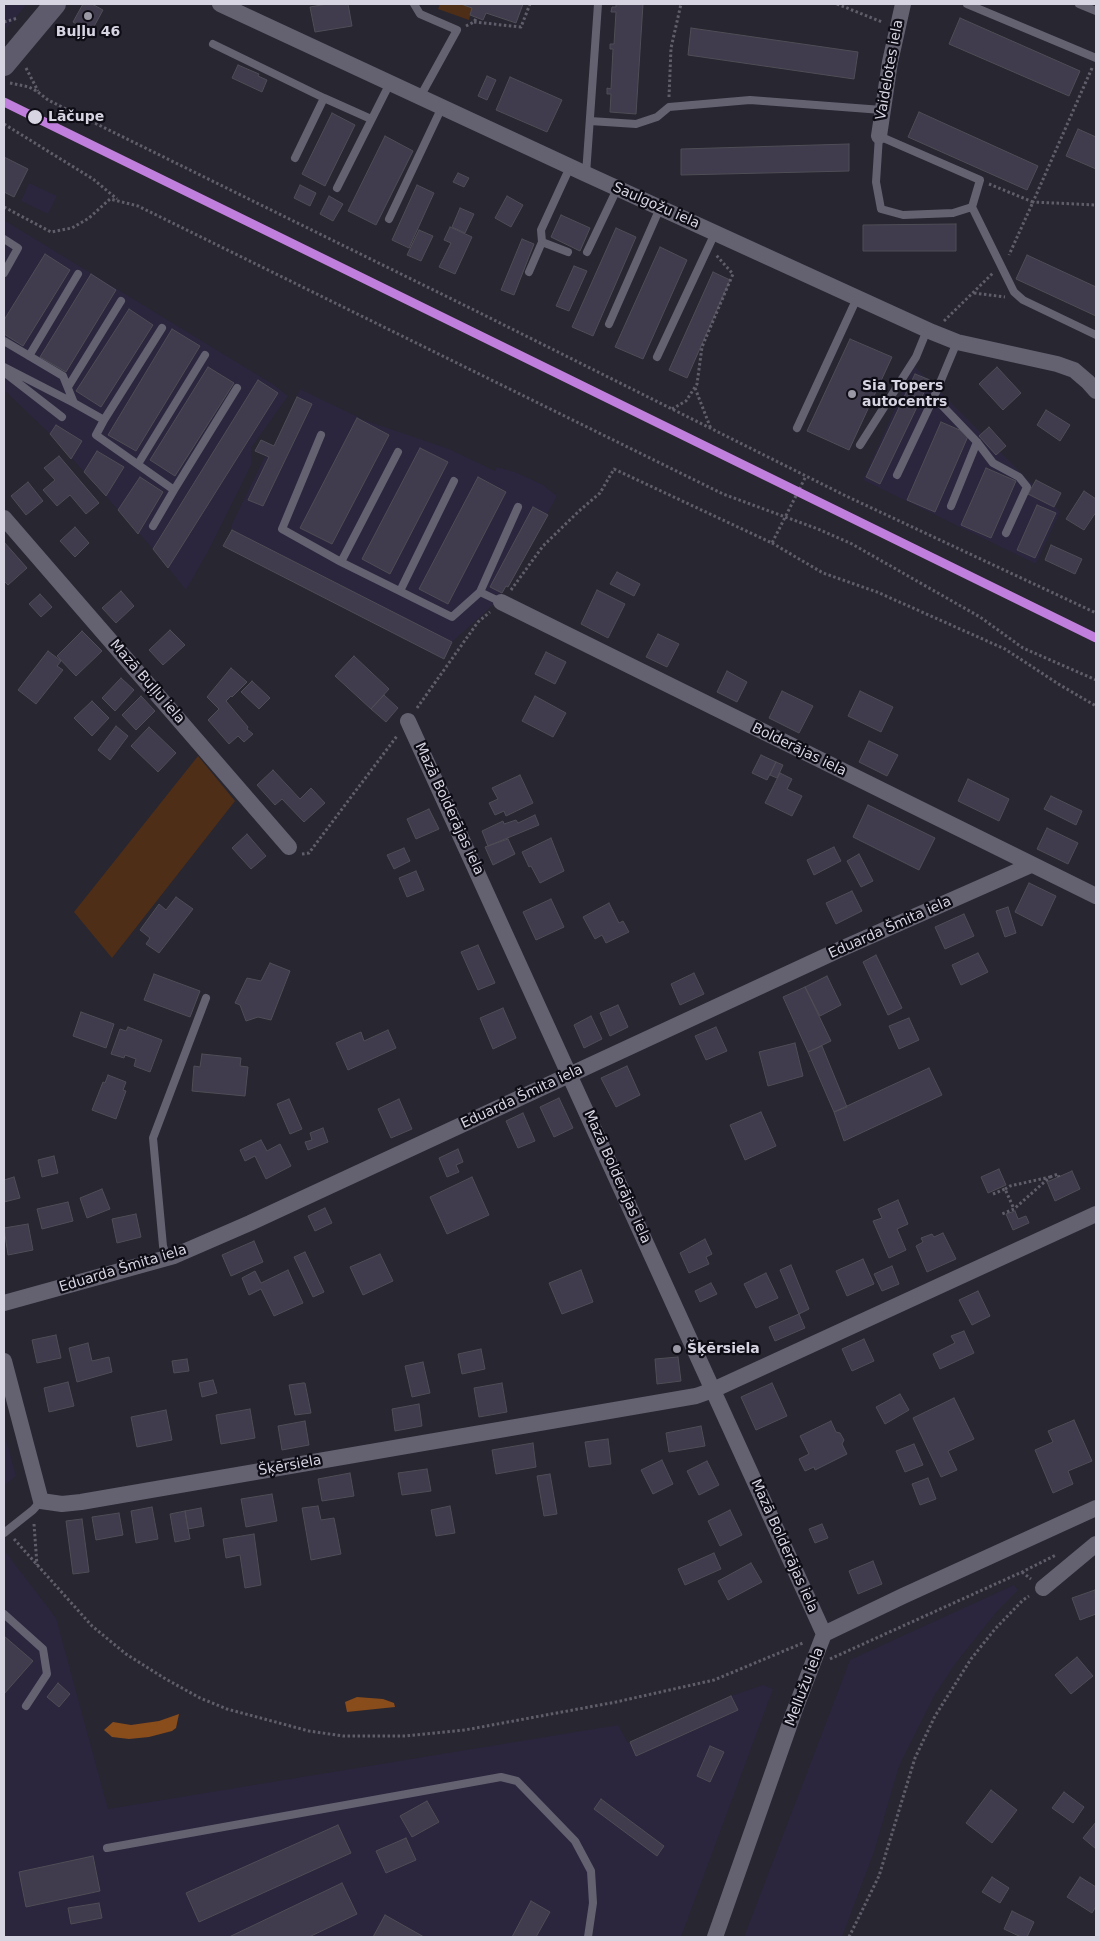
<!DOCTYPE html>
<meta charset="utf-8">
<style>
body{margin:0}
#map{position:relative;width:1100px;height:1941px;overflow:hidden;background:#282630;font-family:"DejaVu Sans",sans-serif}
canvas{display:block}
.frame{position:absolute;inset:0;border:5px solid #d7d5e2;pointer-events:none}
</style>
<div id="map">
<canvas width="1100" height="1941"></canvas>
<div class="frame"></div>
</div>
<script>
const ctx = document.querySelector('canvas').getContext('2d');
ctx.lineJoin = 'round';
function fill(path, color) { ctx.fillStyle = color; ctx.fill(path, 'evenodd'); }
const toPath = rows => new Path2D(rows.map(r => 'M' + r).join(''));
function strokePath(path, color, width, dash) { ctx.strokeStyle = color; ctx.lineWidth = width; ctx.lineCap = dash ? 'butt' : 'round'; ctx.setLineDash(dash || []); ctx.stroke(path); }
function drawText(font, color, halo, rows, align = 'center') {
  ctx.font = font + ' "DejaVu Sans",sans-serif'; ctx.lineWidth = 4.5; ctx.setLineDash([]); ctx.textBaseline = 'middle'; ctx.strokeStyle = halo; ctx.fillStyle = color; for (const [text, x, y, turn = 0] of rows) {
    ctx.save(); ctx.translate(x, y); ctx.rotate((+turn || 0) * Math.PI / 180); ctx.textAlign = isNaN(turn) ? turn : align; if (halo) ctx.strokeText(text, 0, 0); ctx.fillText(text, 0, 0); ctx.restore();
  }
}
fill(toPath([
 [4,4,27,4,4,31],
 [29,183,57,196,48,214,21,201],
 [4,220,274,385,288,396,251,448,251,465,211,546,186,590,153,549,50,434,4,390],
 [914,366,1060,512,1036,564,863,480],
 [300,389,364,420,449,449,495,471,497,467,515,472,543,485,557,496,508,587,506,586,493,605,452,642,444,659,223,546,232,530,231,526,265,456,255,451,261,440,274,446],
 [4,1432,16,1476,4,1486],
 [4,1550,56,1618,108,1809,618,1725,628,1743,731,1696,763,1685,773,1689,681,1937,4,1937],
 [1014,1585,1018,1590,998,1610,955,1664,934,1696,899,1766,874,1852,842,1937,744,1937,850,1660]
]), '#2b263d');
fill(toPath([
 [440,4,461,4,472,8,469,20,438,9],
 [198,756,235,801,112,958,74,912]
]), '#4f2e17');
fill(toPath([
 [357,1697,383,1699,394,1703,395,1707,347,1712,345,1702],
 [179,1714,176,1728,172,1731,149,1737,129,1739,112,1737,104,1730,113,1722,131,1725,159,1721]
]), '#894c1b');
const building = toPath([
 [83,4,92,4,103,10,91,32,73,22,83,4],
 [327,4,348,4,352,26,315,32,310,7,327,4],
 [461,4,523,4,516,23,486,13,483,20,470,15,472,8,461,4],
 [616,4,643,4,636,114,610,112,611,94,607,94,607,88,611,89,613,49,610,49,610,44,614,44,616,12,611,12,612,7,616,7,616,4],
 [960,18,1080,71,1069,96,949,44,960,18],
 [691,28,858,52,854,79,688,55,691,28],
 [238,65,259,74,258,76,267,80,262,92,232,78,238,65],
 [487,76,496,80,487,100,478,96,487,76],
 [510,77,562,100,547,132,496,110,510,77],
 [919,112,1038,166,1027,190,908,137,919,112],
 [332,113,355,125,325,186,302,174,332,113],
 [1078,129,1096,137,1096,169,1066,156,1078,129],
 [385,136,413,151,376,225,348,211,385,136],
 [849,144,849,171,681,175,681,149,849,144],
 [4,157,28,169,14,197,4,192,4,157],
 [458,173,469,178,464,187,453,182,458,173],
 [300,185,316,193,310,206,294,198,300,185],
 [417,185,434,193,409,248,392,240,417,185],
 [329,196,343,204,333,221,320,214,329,196],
 [507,196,523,205,511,227,495,218,507,196],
 [460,208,474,214,465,233,452,227,460,208],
 [561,215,590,228,580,251,551,237,561,215],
 [956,224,956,251,863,251,863,225,956,224],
 [450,227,472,237,455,274,439,267,451,243,444,240,450,227],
 [616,228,636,237,593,336,572,327,616,228],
 [419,230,433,236,421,261,407,255,419,230],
 [522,239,534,244,514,295,501,290,522,239],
 [660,247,687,260,643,359,615,347,660,247],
 [45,254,70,270,23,346,4,334,4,320,45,254],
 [1027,255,1096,287,1096,316,1016,279,1027,255],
 [574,266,587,271,569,311,556,306,574,266],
 [713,272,730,280,687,378,669,370,713,272],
 [91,274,116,290,66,372,40,357,91,274],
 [129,309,153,325,101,407,76,391,129,309],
 [172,329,200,346,136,451,108,435,172,329],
 [850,339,892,357,849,450,807,431,850,339],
 [208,367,234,383,175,476,150,460,208,367],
 [997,367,1021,393,1003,410,979,384,997,367],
 [915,374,930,380,880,484,866,477,915,374],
 [258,380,278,393,168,568,153,549,258,380],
 [297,397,312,404,263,506,248,500,269,457,255,451,261,440,274,446,297,397],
 [1046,410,1070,425,1060,441,1037,425,1046,410],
 [357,418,389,435,332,544,300,528,357,418],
 [941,422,969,434,935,512,907,500,941,422],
 [56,425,82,441,71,459,50,434,56,425],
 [989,427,1006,446,996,455,979,436,989,427],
 [420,448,448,462,390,574,362,559,420,448],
 [97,451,124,467,106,496,84,472,97,451],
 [59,456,99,503,86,514,70,495,57,506,43,490,55,480,44,468,59,456],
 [986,468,1016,481,991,538,961,525,986,468],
 [140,477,163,492,138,534,118,510,140,477],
 [478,477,506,492,448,604,419,589,478,477],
 [1036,480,1061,493,1054,507,1028,494,1036,480],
 [28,482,43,501,26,515,11,496,28,482],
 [1084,491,1096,499,1096,512,1084,530,1066,519,1084,491],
 [1037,505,1056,513,1035,558,1017,550,1037,505],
 [533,507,548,515,508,587,506,586,502,593,490,587,533,507],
 [75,527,89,543,75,557,60,541,75,527],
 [232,530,452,642,444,659,223,546,232,530],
 [4,542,27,568,8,585,4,581,4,542],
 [1051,545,1082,559,1075,574,1045,560,1051,545],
 [617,572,640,584,634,596,610,584,617,572],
 [597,590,625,604,608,638,581,624,597,590],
 [121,591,134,606,116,623,102,608,121,591],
 [40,594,52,607,41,617,29,604,40,594],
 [170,630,185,645,163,665,149,650,170,630],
 [82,631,102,651,76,676,57,656,82,631],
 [658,634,679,644,667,667,646,657,658,634],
 [48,651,61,661,57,666,63,670,36,704,18,690,48,651],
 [546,652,566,662,555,684,535,674,546,652],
 [354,656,389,689,371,709,335,676,354,656],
 [231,668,247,682,232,697,231,696,226,701,248,727,247,729,253,734,244,742,238,736,229,744,208,720,219,709,207,697,231,668],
 [727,671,747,682,737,702,717,692,727,671],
 [121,678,134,690,115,711,102,698,121,678],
 [252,681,270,698,259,709,241,692,252,681],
 [782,691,813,706,799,733,769,718,782,691],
 [860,691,893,707,881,732,848,716,860,691],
 [384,695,398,708,386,722,371,709,384,695],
 [141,696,155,711,136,730,122,715,141,696],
 [535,696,566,713,553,737,522,721,535,696],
 [92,701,109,718,92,736,74,718,92,701],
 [116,726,128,736,110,760,98,750,116,726],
 [149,727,176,753,158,772,131,746,149,727],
 [869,741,898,755,887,776,859,762,869,741],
 [761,755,776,762,767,780,752,773,761,755],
 [776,762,783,765,777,778,770,775,776,762],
 [273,770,300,799,311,788,325,803,304,822,282,799,275,805,257,785,273,770],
 [780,773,792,779,787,789,802,796,792,816,765,803,780,773],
 [520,775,533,803,506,816,504,811,495,815,489,803,498,799,492,788,520,775],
 [968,779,1009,799,999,821,958,801,968,779],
 [1051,796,1082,811,1076,825,1044,809,1051,796],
 [868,805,935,838,919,870,853,837,868,805],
 [429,809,439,829,416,839,407,819,429,809],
 [535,815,539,825,488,846,482,831,503,821,504,824,516,820,518,823,535,815],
 [1047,828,1078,843,1068,864,1037,849,1047,828],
 [247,834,266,856,251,869,232,848,247,834],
 [551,838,564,871,540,883,531,866,529,867,522,852,551,838],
 [508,839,515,854,493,865,485,847,508,839],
 [834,847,841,861,814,875,807,860,834,847],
 [404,848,410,861,394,869,387,855,404,848],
 [859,854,873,881,861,887,847,861,859,854],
 [416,871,424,890,407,897,399,878,416,871],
 [1029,883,1056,896,1042,926,1015,912,1029,883],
 [852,891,862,911,836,924,826,903,852,891],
 [176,897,193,909,159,953,146,944,150,938,140,930,159,904,166,910,176,897],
 [551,899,564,927,536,940,523,912,551,899],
 [609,903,619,923,623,921,629,932,606,943,602,935,595,939,583,917,609,903],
 [1008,907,1016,933,1005,937,996,911,1008,907],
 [964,914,974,936,945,949,935,927,964,914],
 [478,945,495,983,478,990,461,952,478,945],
 [978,953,988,972,961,985,952,965,978,953],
 [876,955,902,1008,888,1015,863,962,876,955],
 [270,963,290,971,271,1020,258,1017,246,1021,240,1005,235,1003,247,978,261,981,270,963],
 [694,973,704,994,680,1005,671,984,694,973],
 [154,974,200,991,190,1017,144,1000,154,974],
 [827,976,841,1005,820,1016,805,987,827,976],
 [805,987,831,1041,808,1052,783,997,805,987],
 [618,1005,628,1027,610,1036,600,1013,618,1005],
 [503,1008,516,1038,493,1049,480,1018,503,1008],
 [81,1012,114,1024,106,1048,73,1036,81,1012],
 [591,1016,602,1039,584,1048,574,1025,591,1016],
 [909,1018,919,1040,899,1049,889,1026,909,1018],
 [128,1027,162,1040,150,1072,134,1066,136,1059,125,1055,124,1058,111,1054,120,1029,126,1031,128,1027],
 [716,1027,727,1051,706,1060,695,1036,716,1027],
 [388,1030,396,1048,348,1070,336,1043,361,1032,364,1041,388,1030],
 [795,1043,803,1076,768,1086,759,1052,795,1043],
 [822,1046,847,1107,834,1112,808,1052,822,1046],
 [202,1054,241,1058,240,1066,248,1067,245,1096,192,1091,194,1066,200,1067,202,1054],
 [627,1066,640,1095,616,1107,601,1078,627,1066],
 [929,1068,942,1095,844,1141,834,1112,929,1068],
 [108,1075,126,1082,123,1090,126,1091,116,1119,92,1110,103,1082,105,1083,108,1075],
 [559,1098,573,1128,554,1137,540,1107,559,1098],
 [289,1099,302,1129,290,1134,277,1104,289,1099],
 [399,1099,412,1129,391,1138,378,1109,399,1099],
 [761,1112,776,1146,745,1160,730,1125,761,1112],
 [523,1113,535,1141,518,1148,506,1121,523,1113],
 [323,1128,328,1142,308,1150,305,1142,312,1140,310,1133,323,1128],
 [261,1140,267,1151,280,1144,291,1166,266,1179,255,1156,245,1161,240,1150,261,1140],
 [458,1149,463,1162,456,1165,459,1172,447,1177,439,1158,458,1149],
 [54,1156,58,1173,42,1177,38,1160,54,1156],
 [999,1169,1006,1185,988,1193,981,1177,999,1169],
 [1072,1171,1080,1189,1055,1201,1047,1182,1072,1171],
 [14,1177,20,1198,4,1202,4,1180,14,1177],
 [472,1177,489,1215,447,1234,430,1197,472,1177],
 [102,1189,110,1209,87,1218,80,1198,102,1189],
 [898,1200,908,1224,897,1229,906,1250,889,1258,873,1221,882,1218,878,1209,898,1200],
 [68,1202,73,1221,42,1229,37,1209,68,1202],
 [325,1208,332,1223,315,1231,308,1216,325,1208],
 [1015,1211,1018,1219,1026,1216,1029,1223,1013,1230,1006,1214,1015,1211],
 [136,1214,141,1237,117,1243,112,1219,136,1214],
 [28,1224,33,1250,8,1255,4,1228,28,1224],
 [943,1233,956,1259,927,1272,916,1246,923,1242,921,1238,932,1234,934,1237,943,1233],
 [705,1239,712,1254,706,1257,709,1264,689,1273,680,1253,705,1239],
 [254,1241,263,1262,231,1276,222,1255,254,1241],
 [305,1252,324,1292,313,1297,294,1257,305,1252],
 [380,1254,393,1281,363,1295,350,1267,380,1254],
 [863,1259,874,1284,847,1296,836,1271,863,1259],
 [791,1265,809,1309,799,1314,780,1270,791,1265],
 [892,1266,899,1284,882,1291,874,1274,892,1266],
 [288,1270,303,1303,274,1316,261,1289,249,1295,242,1278,255,1271,261,1283,288,1270],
 [581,1270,593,1302,562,1314,549,1283,581,1270],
 [766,1273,778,1298,756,1308,744,1284,766,1273],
 [711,1283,717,1294,700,1302,695,1291,711,1283],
 [978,1291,990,1316,972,1325,959,1300,978,1291],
 [799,1314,805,1328,775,1341,769,1327,799,1314],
 [964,1331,974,1353,940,1369,933,1354,955,1343,951,1336,964,1331],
 [56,1335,61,1358,37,1363,32,1340,56,1335],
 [864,1339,874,1361,852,1371,842,1349,864,1339],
 [88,1343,92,1361,109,1357,112,1372,77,1382,69,1348,88,1343],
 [481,1349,485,1369,462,1374,458,1354,481,1349],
 [678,1357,681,1381,657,1384,655,1359,678,1357],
 [187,1359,189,1371,174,1373,172,1361,187,1359],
 [423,1362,430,1393,412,1397,405,1366,423,1362],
 [213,1380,217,1393,202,1397,199,1383,213,1380],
 [68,1382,74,1406,49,1412,44,1388,68,1382],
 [303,1383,305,1383,311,1413,295,1415,289,1385,303,1383],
 [502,1383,507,1412,479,1417,474,1388,502,1383],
 [772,1383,787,1416,756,1430,741,1397,772,1383],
 [900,1394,909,1410,885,1424,876,1407,900,1394],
 [954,1398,974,1439,948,1451,957,1470,941,1477,913,1418,954,1398],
 [419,1404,422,1426,395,1431,392,1409,419,1404],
 [250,1409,255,1438,221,1444,216,1415,250,1409],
 [166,1410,172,1440,137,1447,131,1417,166,1410],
 [1074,1420,1092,1461,1068,1471,1073,1484,1053,1493,1035,1450,1053,1442,1048,1431,1074,1420],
 [305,1421,309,1445,282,1450,278,1426,305,1421],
 [831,1421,836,1432,840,1433,844,1440,842,1444,847,1454,815,1470,814,1467,805,1471,799,1459,809,1454,800,1436,831,1421],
 [701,1426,705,1446,669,1452,666,1433,701,1426],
 [608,1439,611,1464,589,1467,585,1442,608,1439],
 [533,1443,536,1467,496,1474,492,1450,533,1443],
 [914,1444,923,1465,905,1472,896,1451,914,1444],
 [662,1460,673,1484,653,1494,641,1470,662,1460],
 [707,1461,719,1485,699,1495,687,1471,707,1461],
 [427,1469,431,1491,402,1495,398,1473,427,1469],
 [350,1473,354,1496,322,1501,318,1479,350,1473],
 [550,1474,557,1514,544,1516,537,1476,550,1474],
 [928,1478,936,1499,920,1505,912,1484,928,1478],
 [272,1494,277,1521,246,1527,241,1499,272,1494],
 [318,1506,321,1520,334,1518,341,1554,311,1560,302,1508,318,1506],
 [450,1506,455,1533,436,1536,431,1510,450,1506],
 [152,1507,158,1539,136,1543,131,1511,152,1507],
 [201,1508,204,1526,188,1529,185,1511,201,1508],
 [730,1510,742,1535,720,1546,708,1521,730,1510],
 [185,1511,190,1539,175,1542,170,1514,185,1511],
 [119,1513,123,1535,96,1540,92,1517,119,1513],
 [82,1519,89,1572,73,1574,66,1521,82,1519],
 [822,1524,828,1538,815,1543,809,1529,822,1524],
 [254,1534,261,1585,245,1588,240,1555,226,1558,223,1539,254,1534],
 [714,1553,721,1569,685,1585,678,1569,714,1553],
 [873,1561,882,1584,858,1594,849,1571,873,1561],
 [751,1563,762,1582,728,1600,718,1581,751,1563],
 [1095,1590,1096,1614,1080,1620,1072,1598,1095,1590],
 [4,1636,33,1661,4,1694,4,1636],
 [1077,1657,1093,1676,1071,1694,1055,1675,1077,1657],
 [58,1683,70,1694,59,1707,47,1697,58,1683],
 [731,1696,738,1710,636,1756,630,1742,731,1696],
 [710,1746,724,1752,710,1782,697,1776,710,1746],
 [991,1790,1017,1810,992,1843,966,1823,991,1790],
 [1064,1792,1084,1807,1073,1823,1052,1808,1064,1792],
 [601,1799,664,1846,657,1856,594,1809,601,1799],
 [427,1801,439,1822,412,1837,400,1816,427,1801],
 [1096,1822,1096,1849,1083,1838,1096,1822],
 [338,1825,351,1853,199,1922,186,1893,338,1825],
 [406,1838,416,1860,386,1873,376,1851,406,1838],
 [93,1856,100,1891,26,1907,19,1872,93,1856],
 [992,1877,1009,1888,1000,1903,982,1892,992,1877],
 [1080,1877,1096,1887,1096,1906,1092,1913,1067,1897,1080,1877],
 [342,1883,357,1914,309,1937,229,1937,342,1883],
 [531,1901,550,1912,536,1937,512,1937,531,1901],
 [99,1903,102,1918,71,1924,68,1908,99,1903],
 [1012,1911,1034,1922,1027,1937,1021,1937,1004,1929,1012,1911],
 [385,1915,424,1937,373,1937,385,1915]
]);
fill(building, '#403c4d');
strokePath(building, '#4f4d56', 1);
strokePath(toPath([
 [837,4,882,22],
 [4,22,18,18],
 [474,22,521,27,530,4],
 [466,26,474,22,477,17],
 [26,68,38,91],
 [1092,68,1033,202,1096,205],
 [10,83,29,87,38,92,48,100,472,309,846,496,1096,613],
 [669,97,671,48,681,4],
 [4,124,93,179,117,199],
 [989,184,1033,202,1009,255],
 [4,207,51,232,72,228,89,218,110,199,138,206,723,494,818,529,852,544,980,617,1023,648,1096,680],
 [974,293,1005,297],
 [944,321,993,273],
 [695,388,711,429],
 [672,409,686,401,697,384,702,347,733,274,716,255],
 [772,543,823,573,877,592,1005,649,1060,685,1096,706],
 [511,590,543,546,579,511,600,493,614,469,772,543,806,476],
 [417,708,478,622,490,612],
 [302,854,309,853,397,736],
 [1050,1177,1058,1174,1059,1177],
 [1005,1189,1010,1186,1050,1177,1014,1209],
 [993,1194,1005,1189,1014,1209,1002,1214],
 [34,1524,37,1565],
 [14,1539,92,1626,126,1654,164,1678,200,1698,227,1709,309,1731,343,1736,406,1736,465,1730,616,1702,714,1680,803,1643],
 [1022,1572,1031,1579],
 [830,1659,1022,1572,1056,1555],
 [849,1937,879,1876,915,1758,935,1716,971,1659,995,1629,1023,1600,1029,1596]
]), '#605e6a', 3, [2.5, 2.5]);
strokePath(toPath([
 [414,4,420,14,457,30,420,97],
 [967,4,1096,58],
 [1079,4,1096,11],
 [213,44,324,98],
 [590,121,636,124,657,117,669,107,750,100,882,110],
 [879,136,980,180,972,207,953,213,903,215,881,209,876,182,879,136],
 [295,158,324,98,371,119],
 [586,174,598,4],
 [337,188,390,83],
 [972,207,1014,292,1023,300,1096,335],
 [389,219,442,107],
 [4,239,18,248,4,273],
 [542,242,568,252],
 [587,252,617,189],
 [529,272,542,242,541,230,570,167],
 [609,324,660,208],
 [4,341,63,376,74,403,104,420,96,435,174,490,153,526],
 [29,356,78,274],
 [657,357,715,233],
 [4,367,74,403],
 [4,372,62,417],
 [68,387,121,301],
 [934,397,977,442,993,463,1019,477,1027,487,1006,533],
 [104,420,162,328],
 [797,428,857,298],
 [321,435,282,529,341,562,452,617,480,592,501,602],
 [860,445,916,357,927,330],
 [138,464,205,355],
 [897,475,934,397,957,342],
 [174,490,237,388],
 [951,506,977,442],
 [341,562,398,452],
 [400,591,454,481],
 [480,592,518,507],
 [167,1258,163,1246,153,1138,206,998],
 [4,1533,33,1510,41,1501],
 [4,1614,43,1649,47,1674,26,1706],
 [107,1848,501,1777,517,1781,575,1841,591,1871,593,1903,588,1937]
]), '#646271', 8);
strokePath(toPath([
 [220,4,586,174,932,332,957,342,1057,364,1074,370,1088,382,1096,391],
 [879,136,890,62,903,4],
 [4,518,289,847],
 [501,602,1096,896],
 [408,721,824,1634],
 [4,1303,174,1256,250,1223,841,949,1031,865],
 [4,1361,41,1501,62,1504,81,1502,696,1396,713,1390,1096,1214],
 [1043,1588,1096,1544],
 [715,1937,794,1712,824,1634,903,1596,1096,1508]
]), '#646271', 16);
strokePath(toPath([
 [4,65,55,4]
]), '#5e5c6c', 22);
strokePath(toPath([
 [4,102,1096,638]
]), '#c07fdc', 9);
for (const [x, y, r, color] of [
 [88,16,5,"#9a98a4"],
 [35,117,8,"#d7d5e2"],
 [852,394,5,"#9a98a4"],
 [677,1349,5,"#9a98a4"]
]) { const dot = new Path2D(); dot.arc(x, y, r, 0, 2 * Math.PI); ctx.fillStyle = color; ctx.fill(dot); strokePath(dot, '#0e0c15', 2); }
drawText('bold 14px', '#d7d5e2', '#0e0c15', [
 ["Buļļu 46",88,32,"center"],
 ["Sia Topers",862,386],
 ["autocentrs",862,402],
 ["Šķērsiela",687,1349]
], 'left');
drawText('14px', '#d7d5e2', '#0e0c15', [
 ["Vaidelotes iela",890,70,-80],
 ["Saulgožu iela",656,206,24],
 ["Mazā Buļļu iela",147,682,49],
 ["Bolderājas iela",799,750,26],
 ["Mazā Bolderājas iela",449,809,65],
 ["Eduarda Šmita iela",890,928,-24],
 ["Eduarda Šmita iela",522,1097,-25],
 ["Mazā Bolderājas iela",617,1177,66],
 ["Eduarda Šmita iela",123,1269,-17],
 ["Šķērsiela",290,1466,-10],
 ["Mazā Bolderājas iela",784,1546,66],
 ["Mellužu iela",805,1687,-69]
]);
drawText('bold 14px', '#d7d5e2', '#0e0c15', [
 ["Lāčupe",48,117]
], 'left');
</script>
